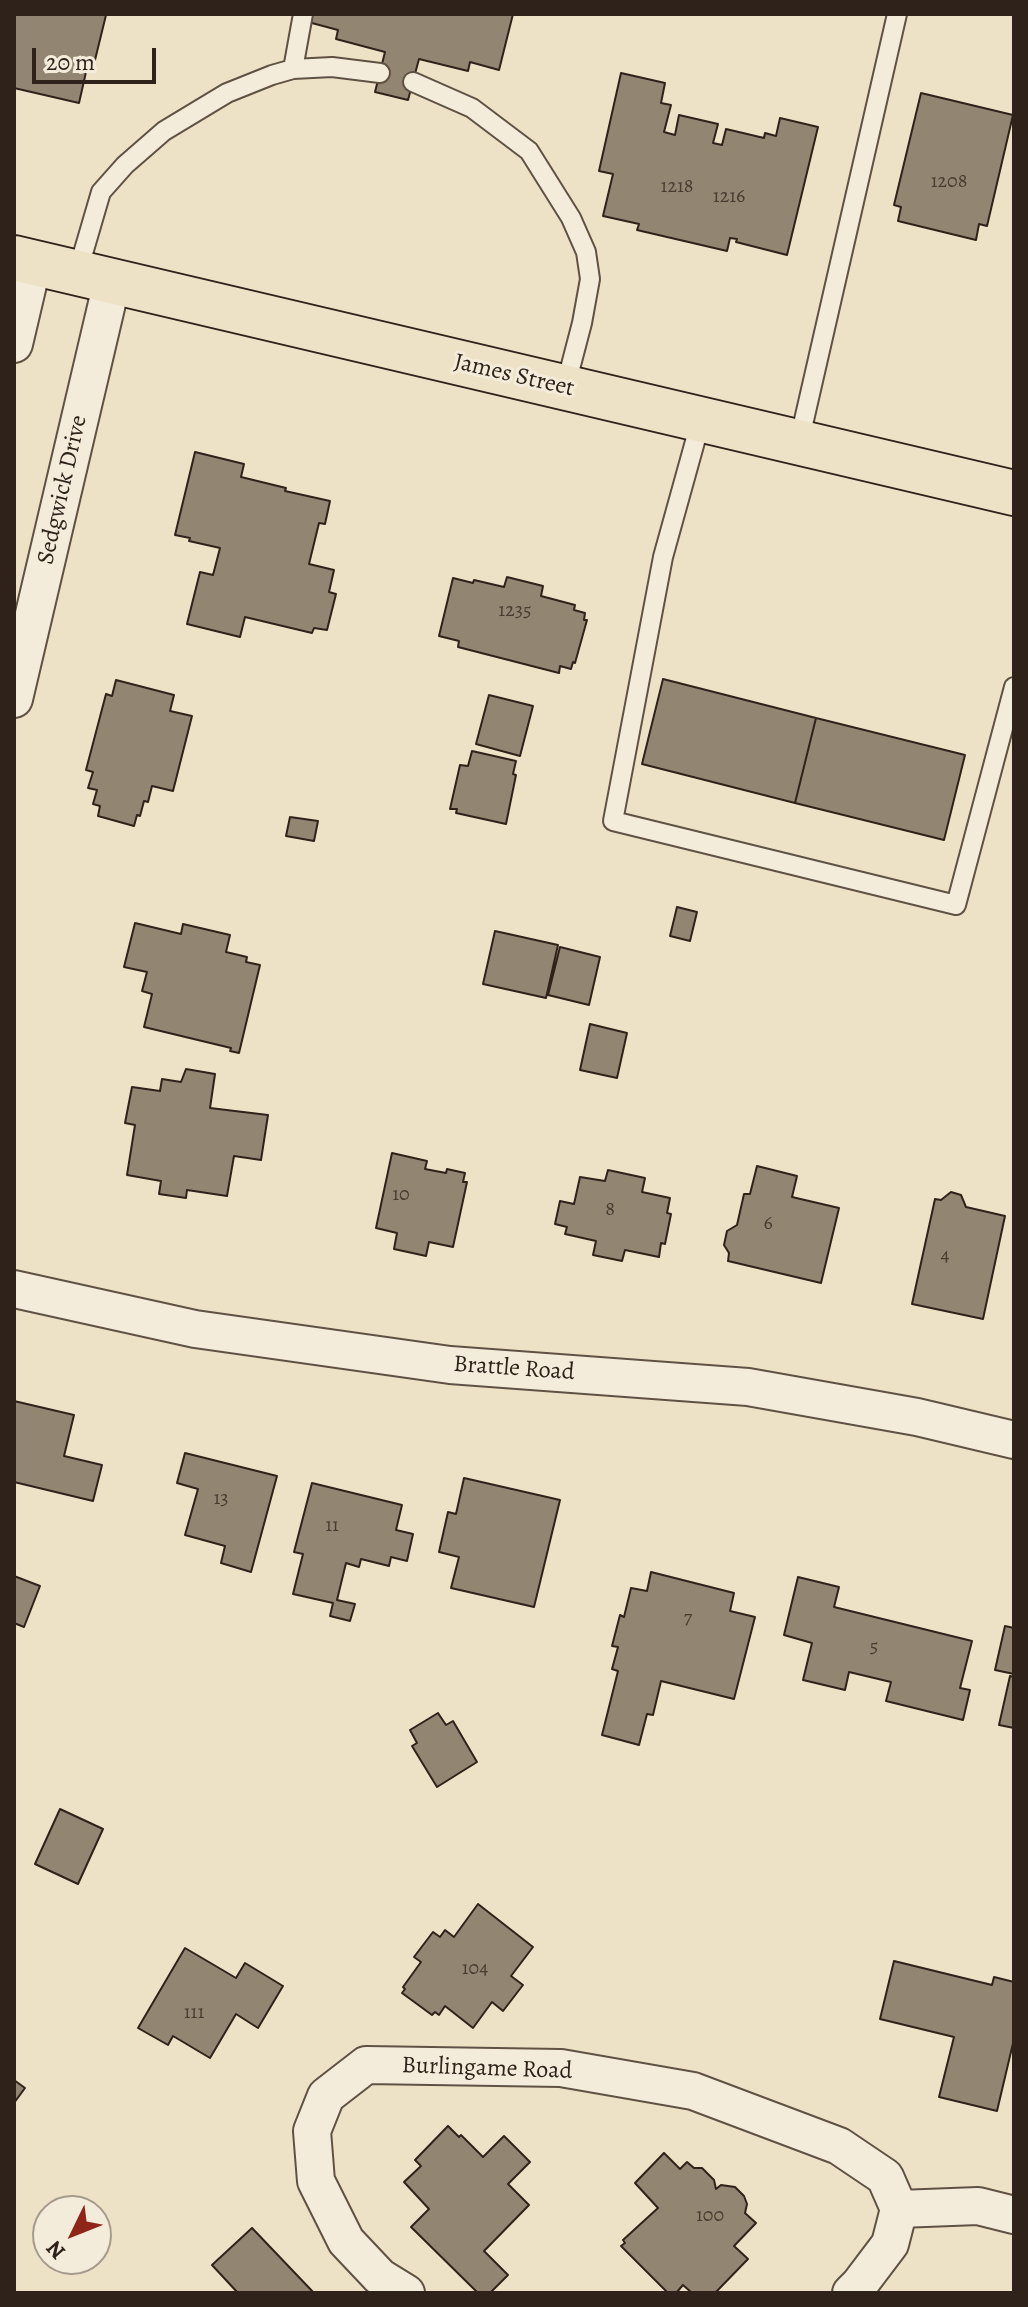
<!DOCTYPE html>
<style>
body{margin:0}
#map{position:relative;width:1028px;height:2307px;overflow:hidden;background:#eee2c6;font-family:Alegreya,serif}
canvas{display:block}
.frame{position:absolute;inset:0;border:16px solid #2f221a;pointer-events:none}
.north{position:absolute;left:32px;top:2195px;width:80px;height:80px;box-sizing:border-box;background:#f4ecda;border:2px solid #a59b8d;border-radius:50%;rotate:227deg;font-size:22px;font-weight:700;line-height:32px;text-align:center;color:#2f221a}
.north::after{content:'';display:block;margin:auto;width:28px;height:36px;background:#8f2418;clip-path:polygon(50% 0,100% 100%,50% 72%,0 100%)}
.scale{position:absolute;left:32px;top:48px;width:124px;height:36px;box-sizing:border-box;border:4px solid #2f221a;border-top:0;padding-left:10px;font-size:24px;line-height:28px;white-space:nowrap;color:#2f221a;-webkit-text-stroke:6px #f4ecda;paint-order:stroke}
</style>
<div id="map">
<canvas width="1028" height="2307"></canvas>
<div class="frame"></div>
<div class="north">N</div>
<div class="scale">20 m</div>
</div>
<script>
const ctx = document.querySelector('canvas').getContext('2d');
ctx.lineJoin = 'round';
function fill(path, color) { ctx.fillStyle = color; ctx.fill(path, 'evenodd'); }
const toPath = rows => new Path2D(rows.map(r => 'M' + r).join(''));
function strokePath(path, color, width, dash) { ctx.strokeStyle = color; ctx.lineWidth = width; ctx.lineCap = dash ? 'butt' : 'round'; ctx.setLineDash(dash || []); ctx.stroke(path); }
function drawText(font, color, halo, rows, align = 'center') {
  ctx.font = font + ' Alegreya,serif'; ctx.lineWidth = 6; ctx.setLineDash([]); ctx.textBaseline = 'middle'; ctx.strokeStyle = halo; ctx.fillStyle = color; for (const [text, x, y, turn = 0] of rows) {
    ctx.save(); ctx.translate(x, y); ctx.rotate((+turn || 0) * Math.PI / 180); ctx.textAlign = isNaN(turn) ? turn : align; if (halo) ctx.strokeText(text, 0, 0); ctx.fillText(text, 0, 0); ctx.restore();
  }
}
const building = toPath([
 [14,14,106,15,95,60,89,59,79,103,14,88,14,14],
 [310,14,513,14,499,70,470,62,468,71,419,59,408,100,375,92,385,52,336,39,338,30,308,22,310,14],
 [621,73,665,83,661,103,671,105,664,132,675,135,679,115,718,124,713,143,722,145,726,129,764,138,765,133,776,136,780,118,818,127,787,255,736,242,737,239,730,238,727,251,637,230,639,224,603,216,613,174,599,171,621,73],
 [921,93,1013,115,987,226,979,224,976,240,898,221,901,207,894,205,921,93],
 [195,452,244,464,241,477,286,488,285,491,330,501,325,524,319,523,309,564,334,570,329,592,336,594,327,630,314,628,312,633,245,617,240,637,187,624,200,572,213,575,220,548,189,541,190,538,175,535,195,452],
 [507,577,543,586,541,596,575,605,574,610,585,613,584,620,587,620,575,663,573,662,571,669,560,666,559,673,458,647,459,641,439,636,453,578,473,583,474,580,504,587,507,577],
 [663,679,816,718,795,803,642,764,663,679],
 [116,680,174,695,170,711,192,716,173,791,152,786,148,802,144,801,140,816,137,815,134,826,98,816,100,806,93,804,97,790,88,788,93,772,86,770,106,694,112,696,116,680],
 [489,695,533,706,520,756,476,744,489,695],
 [816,718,965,755,944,840,795,803,816,718],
 [472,751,516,761,513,774,516,775,506,824,456,813,457,809,450,809,460,765,468,766,472,751],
 [290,817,318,821,314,841,286,836,290,817],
 [677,907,697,912,690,941,670,936,677,907],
 [135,923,181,934,183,924,230,935,226,952,247,957,246,962,260,965,239,1053,230,1051,231,1048,144,1027,152,994,142,991,147,972,124,967,135,923],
 [495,931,558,945,546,998,483,984,495,931],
 [560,947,600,957,589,1005,548,995,560,947],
 [590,1024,627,1033,617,1078,580,1070,590,1024],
 [186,1069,215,1074,210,1108,268,1115,261,1160,234,1156,227,1196,187,1190,186,1198,159,1194,161,1181,127,1175,135,1125,125,1123,132,1087,160,1091,162,1079,181,1082,186,1069],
 [392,1153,427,1161,425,1169,446,1173,447,1169,465,1173,463,1182,467,1182,453,1247,429,1242,426,1256,394,1249,397,1233,376,1228,392,1153],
 [757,1166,797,1176,792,1197,839,1208,821,1283,728,1261,729,1253,724,1245,727,1231,737,1225,744,1194,750,1194,757,1166],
 [608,1170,645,1178,642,1192,670,1198,667,1213,671,1214,665,1244,661,1243,659,1257,625,1250,622,1261,593,1255,596,1241,565,1234,567,1227,555,1224,560,1201,574,1204,580,1177,605,1181,608,1170],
 [951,1192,961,1195,966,1207,1005,1216,983,1319,912,1304,935,1199,941,1200,951,1192],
 [14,1401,74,1415,64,1456,102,1465,93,1501,14,1482,14,1401],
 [185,1453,277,1476,251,1572,221,1563,225,1546,185,1535,198,1489,177,1483,185,1453],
 [464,1478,560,1500,534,1607,451,1588,459,1557,439,1552,448,1512,456,1514,464,1478],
 [312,1483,402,1505,396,1530,413,1534,407,1561,391,1557,389,1566,361,1559,359,1567,346,1563,337,1600,355,1604,350,1621,330,1616,333,1603,293,1594,303,1554,294,1552,312,1483],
 [651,1572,734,1593,730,1611,755,1617,734,1699,661,1681,653,1715,647,1714,639,1745,602,1735,618,1671,612,1669,618,1647,612,1646,620,1615,624,1617,631,1588,647,1591,651,1572],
 [14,1576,40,1586,24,1627,14,1623,14,1576],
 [798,1577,839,1587,834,1607,972,1641,960,1688,970,1690,963,1720,886,1701,891,1682,849,1672,845,1690,803,1680,812,1643,784,1635,798,1577],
 [1005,1626,1014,1628,1014,1674,995,1670,1005,1626],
 [1010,1676,1014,1677,1014,1728,999,1725,1010,1676],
 [438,1713,446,1725,453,1721,477,1762,437,1787,412,1746,417,1743,410,1730,438,1713],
 [60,1809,103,1829,78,1884,35,1864,60,1809],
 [478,1904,533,1947,511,1976,523,1985,503,2011,492,2002,473,2028,445,2006,439,2015,435,2012,432,2015,402,1993,405,1989,403,1987,421,1962,414,1957,433,1932,440,1937,445,1930,454,1937,478,1904],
 [185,1948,236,1978,245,1963,283,1986,258,2028,236,2014,210,2058,173,2036,168,2045,138,2028,185,1948],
 [894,1961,992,1985,994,1977,1014,1982,1014,2039,997,2111,939,2097,954,2037,880,2019,894,1961],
 [14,2080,25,2088,14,2103,14,2080],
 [448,2126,459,2137,461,2135,483,2157,504,2136,530,2162,508,2184,529,2205,484,2251,508,2275,490,2293,478,2293,411,2227,429,2209,404,2182,421,2166,415,2160,448,2126],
 [664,2153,680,2169,687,2162,694,2168,702,2168,714,2180,716,2189,721,2185,735,2187,744,2196,747,2204,745,2213,756,2223,734,2246,748,2259,715,2293,692,2293,683,2285,676,2293,668,2293,621,2246,625,2243,623,2240,658,2208,635,2183,664,2153],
 [252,2228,314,2293,238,2293,212,2265,252,2228]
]);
fill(building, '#928673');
strokePath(building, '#2f221a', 2);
const service = toPath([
 [293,69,303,14],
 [413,82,472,108,529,151,571,218,586,252,590,279,582,323,565,388],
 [77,274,101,192,125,165,164,131,227,93,272,75,293,69,332,67,380,73],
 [701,420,663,557,613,821,956,905,1014,687],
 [799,442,897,14]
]);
const minor = toPath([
 [14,344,33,263],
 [14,699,112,282],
 [14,1289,195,1329,450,1365,748,1387,917,1417,1014,1440],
 [899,2209,978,2206,1014,2215],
 [406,2293,380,2277,346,2241,316,2181,312,2131,326,2096,366,2065,561,2068,693,2091,839,2146,885,2177,899,2209,890,2244,859,2285,851,2293]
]);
const primary = toPath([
 [14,258,1014,493]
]);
strokePath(service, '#5f5245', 22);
strokePath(minor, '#5f5245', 40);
strokePath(primary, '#2f221a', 48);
strokePath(service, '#f4ecda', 18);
strokePath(minor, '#f4ecda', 36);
strokePath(primary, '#eee2c6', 44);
drawText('20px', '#483b30', null, [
 ["1208",949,182],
 ["1218",677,187],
 ["1216",729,197],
 ["1235",515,611],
 ["10",401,1195],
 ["8",610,1210],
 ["6",768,1224],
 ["4",945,1256],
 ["13",221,1499],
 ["11",332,1526],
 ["7",688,1618],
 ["5",874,1647],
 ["104",475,1969],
 ["111",194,2013],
 ["100",710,2216]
]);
drawText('24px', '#2f221a', '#f4ecda', [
 ["James Street",514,376,13],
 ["Sedgwick Drive",63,490,-77],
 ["Brattle Road",514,1369,4],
 ["Burlingame Road",487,2069,2]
]);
</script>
